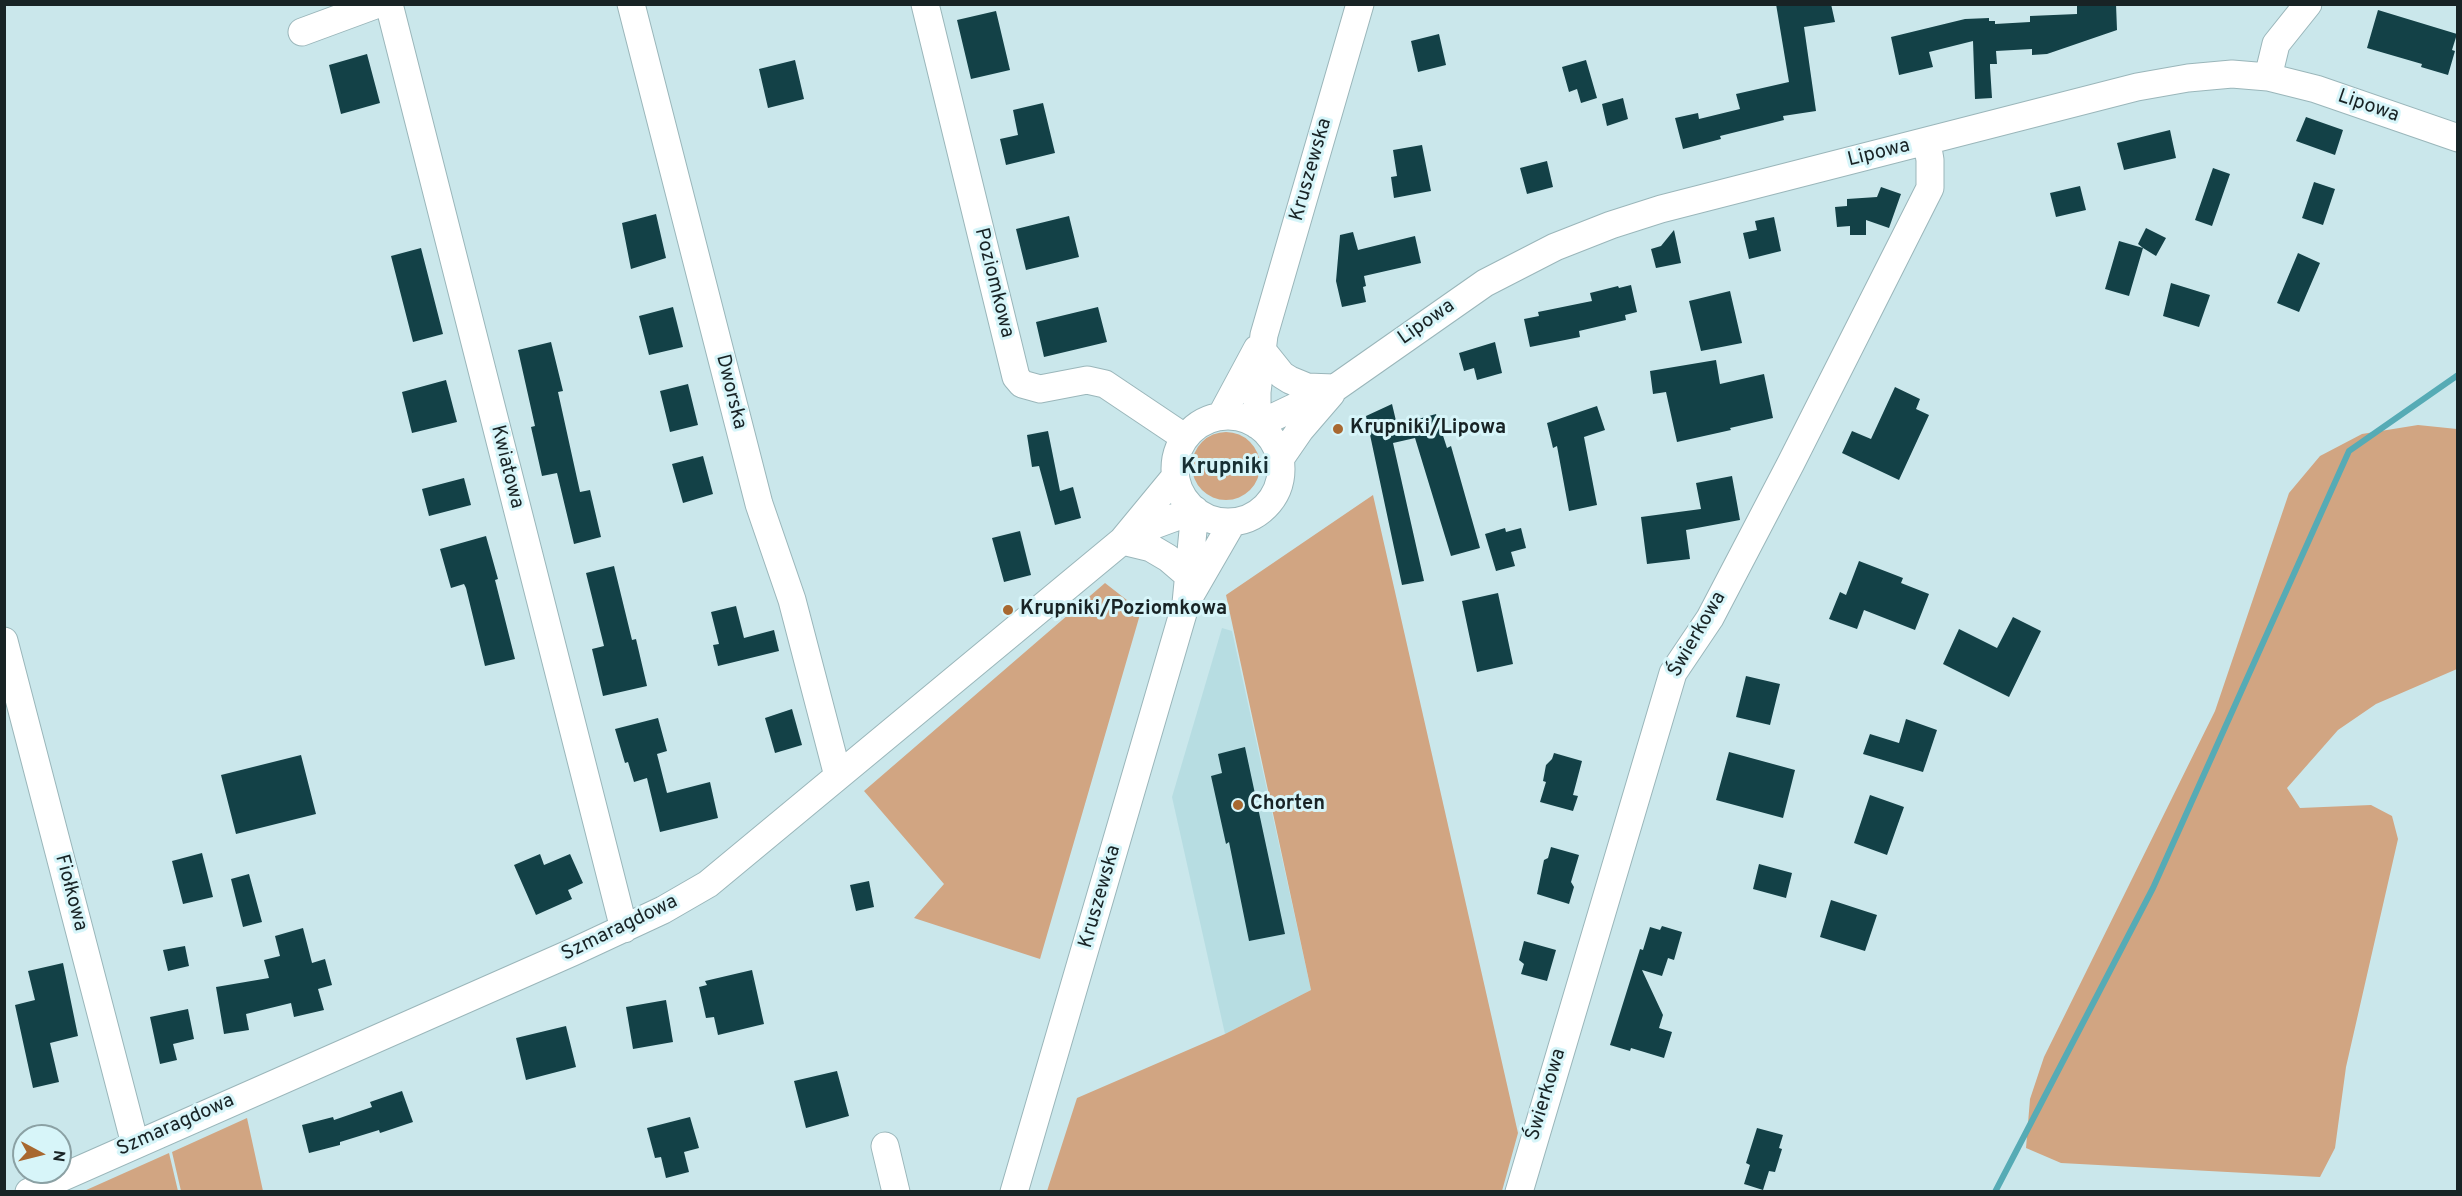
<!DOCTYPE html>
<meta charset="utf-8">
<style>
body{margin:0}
#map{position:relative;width:2462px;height:1196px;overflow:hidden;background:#cae7eb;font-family:Overpass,sans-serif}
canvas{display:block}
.frame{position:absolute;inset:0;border:6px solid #182325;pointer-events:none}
.north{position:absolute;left:12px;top:1124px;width:60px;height:60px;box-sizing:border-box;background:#d7f5f9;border:2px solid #8ba1a4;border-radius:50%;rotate:97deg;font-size:16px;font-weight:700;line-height:24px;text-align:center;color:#182325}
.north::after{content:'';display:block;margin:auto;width:21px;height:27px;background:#a86830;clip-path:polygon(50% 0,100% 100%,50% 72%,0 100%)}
</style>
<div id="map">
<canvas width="2462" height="1196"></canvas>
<div class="frame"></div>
<div class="north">N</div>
</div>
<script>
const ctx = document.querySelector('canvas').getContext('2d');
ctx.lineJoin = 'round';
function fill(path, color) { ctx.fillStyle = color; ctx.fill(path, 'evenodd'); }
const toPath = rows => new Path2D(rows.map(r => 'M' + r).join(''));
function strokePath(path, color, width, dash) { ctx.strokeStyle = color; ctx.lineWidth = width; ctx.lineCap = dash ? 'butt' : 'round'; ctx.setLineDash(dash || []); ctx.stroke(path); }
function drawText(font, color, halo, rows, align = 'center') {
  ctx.font = font + ' Overpass,sans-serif'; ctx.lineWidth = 6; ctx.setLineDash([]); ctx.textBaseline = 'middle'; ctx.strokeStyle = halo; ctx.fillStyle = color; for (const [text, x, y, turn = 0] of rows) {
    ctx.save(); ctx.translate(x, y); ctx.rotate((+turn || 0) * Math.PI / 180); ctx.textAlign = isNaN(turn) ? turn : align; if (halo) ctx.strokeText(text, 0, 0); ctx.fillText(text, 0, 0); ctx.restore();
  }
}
fill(toPath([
 [1222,628,1232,631,1311,990,1225,1034,1172,797]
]), '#b7dde2');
fill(toPath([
 [2418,425,2457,429,2457,669,2376,704,2338,730,2287,788,2300,808,2371,805,2392,816,2398,839,2346,1067,2335,1148,2320,1177,2061,1163,2026,1148,2030,1099,2044,1057,2215,711,2289,493,2320,456,2362,434],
 '1192 466a34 34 0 1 1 68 0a34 34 0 1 1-68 0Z',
 [1373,495,1518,1133,1502,1191,1047,1191,1077,1098,1225,1034,1311,990,1226,595],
 [1105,583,1141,611,1040,959,914,918,944,884,864,791],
 [247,1118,263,1191,181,1191,172,1152],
 [169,1153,178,1191,84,1191]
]), '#d1a582');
strokePath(toPath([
 [1995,1192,2153,888,2349,451,2458,375]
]), '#56abb5', 6);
fill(toPath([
 [1776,4,1831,4,1835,22,1804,27,1816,111,1783,116,1784,120,1720,136,1721,139,1683,149,1675,118,1698,113,1699,119,1740,109,1736,94,1789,82],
 [2077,4,2116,4,2117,30,2047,54,2032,55,2032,49,1996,51,1997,64,1990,64,1990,67,1992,98,1975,99,1973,41,1929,52,1933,67,1899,75,1891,37,1965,19,1989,18,1989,21,1995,21,1995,24,2030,22,2030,16,2077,14],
 [2378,10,2457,34,2452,50,2455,51,2448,75,2421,67,2422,64,2367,48],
 [996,11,1010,70,971,79,957,20],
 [1439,34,1446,65,1418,72,1411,41],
 [367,54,380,103,341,114,329,65],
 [795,60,804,99,768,108,759,69],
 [1586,60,1597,98,1581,103,1577,89,1569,92,1562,67],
 [1623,98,1628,119,1607,126,1602,104],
 [1043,103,1055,153,1006,165,1000,139,1018,135,1013,110],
 [2306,117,2343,130,2335,155,2296,141],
 [2170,130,2176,158,2124,170,2117,143],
 [1422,145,1431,191,1394,198,1391,177,1397,176,1393,150],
 [1547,161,1553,187,1527,194,1520,168],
 [2213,168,2230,174,2212,226,2195,220],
 [2314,182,2335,189,2323,225,2302,218],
 [2080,186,2086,210,2056,217,2050,193],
 [1881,187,1901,194,1889,228,1866,220,1866,235,1850,235,1850,226,1837,227,1835,207,1847,206,1847,199,1877,197],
 [656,214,666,258,631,269,622,223],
 [1069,216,1079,257,1026,270,1016,229],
 [1774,217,1781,251,1749,259,1743,233,1757,230,1755,221],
 [2146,228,2166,238,2156,256,2143,248,2129,296,2105,289,2119,241,2143,248,2138,244],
 [1674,230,1681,263,1656,268,1651,249,1661,246],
 [1353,232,1358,250,1415,236,1421,263,1364,276,1366,286,1363,287,1366,302,1342,307,1336,281,1340,235],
 [421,248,443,334,413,342,391,256],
 [2298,253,2320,263,2299,312,2277,303],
 [2171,283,2210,295,2199,327,2163,316],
 [1631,285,1637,312,1625,315,1626,320,1579,331,1580,337,1530,347,1524,319,1539,316,1538,312,1592,301,1590,293,1618,286,1619,288],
 [1730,291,1742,343,1701,351,1689,301],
 [673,307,683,347,649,355,639,316],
 [1098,307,1107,342,1044,357,1036,322],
 [551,342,563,391,558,392,580,492,590,490,601,537,574,544,557,473,542,476,531,427,535,426,518,350],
 [1495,342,1502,373,1477,380,1474,368,1464,371,1459,353],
 [1716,360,1720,384,1764,374,1773,418,1730,428,1731,430,1677,442,1666,392,1653,394,1650,371],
 [446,380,457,422,412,433,402,392],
 [688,384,698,425,670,432,660,391],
 [1895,387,1920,399,1916,409,1929,415,1899,480,1842,453,1852,431,1871,439],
 [1392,404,1397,425,1436,414,1447,448,1451,446,1480,548,1451,556,1415,438,1393,443,1424,581,1402,585,1366,416],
 [1597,406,1605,430,1584,437,1597,505,1569,511,1557,446,1553,448,1547,423],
 [1048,431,1060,491,1073,487,1081,518,1055,525,1039,466,1032,467,1027,435],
 [703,456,713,494,683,503,672,464],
 [1732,476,1740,520,1686,530,1690,559,1647,564,1641,517,1701,509,1696,483],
 [464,478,471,505,429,516,422,489],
 [1505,528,1506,532,1521,528,1526,548,1511,552,1515,566,1496,571,1485,534],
 [1020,531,1031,575,1004,582,992,538],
 [486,536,498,579,495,580,515,659,485,666,466,588,464,584,451,588,440,549],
 [1859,561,1903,578,1901,583,1929,594,1915,630,1864,610,1857,629,1829,619,1840,592,1846,595],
 [614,566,632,640,636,639,647,686,603,696,592,649,604,646,586,573],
 [1498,593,1513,664,1477,672,1462,601],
 [736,606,744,638,774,630,779,651,718,666,713,645,719,644,711,612],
 [2013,617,2041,631,2009,697,1943,664,1959,629,1997,648],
 [1746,676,1780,684,1770,725,1736,717],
 [792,709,802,745,775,753,765,718],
 [658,718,667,751,657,754,667,793,710,782,718,818,660,832,647,778,634,782,628,762,625,763,615,729],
 [1906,719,1937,730,1923,772,1863,754,1870,734,1899,743],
 [1245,747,1285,934,1249,941,1229,842,1226,844,1211,776,1222,773,1218,754],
 [1729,752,1795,770,1783,818,1716,800],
 [1554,753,1582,761,1573,795,1578,796,1573,811,1540,802,1546,782,1543,781,1546,765,1552,759],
 [301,755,316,814,236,834,221,775],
 [1870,795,1904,807,1887,855,1854,843],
 [1551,847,1579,855,1571,882,1574,887,1569,904,1537,894,1544,860,1548,858],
 [202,853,213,897,183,904,172,861],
 [540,854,544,865,570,854,583,883,568,890,572,899,536,915,514,865],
 [1759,864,1792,873,1786,898,1753,889],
 [249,874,262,922,243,927,231,879],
 [869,881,874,907,856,911,850,885],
 [1831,900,1877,915,1865,951,1820,937],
 [1662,926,1682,932,1674,960,1668,958,1662,976,1642,970,1663,1015,1659,1028,1672,1032,1664,1058,1631,1048,1630,1051,1610,1045,1640,949,1643,950,1650,927,1660,930],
 [303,928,312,963,325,959,332,985,318,989,324,1010,294,1017,291,1003,246,1014,249,1030,224,1034,216,987,269,978,264,960,280,956,275,936],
 [1524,941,1556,950,1547,981,1521,974,1524,964,1519,960],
 [185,946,189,966,168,971,163,950],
 [63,963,78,1036,50,1043,59,1082,33,1088,15,1005,35,1000,28,971],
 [752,970,764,1024,718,1035,714,1017,706,1018,699,987,707,985,705,981],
 [666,1000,673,1042,633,1049,626,1007],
 [188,1009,194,1039,173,1044,177,1060,160,1064,150,1017],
 [566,1026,576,1067,526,1080,516,1038],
 [837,1071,849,1116,806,1128,794,1081],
 [402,1091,413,1122,380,1133,379,1130,340,1142,340,1145,309,1153,302,1125,333,1117,334,1120,372,1107,370,1102],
 [690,1117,699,1148,684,1152,689,1172,666,1178,661,1157,655,1158,647,1128],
 [1757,1128,1783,1135,1779,1148,1782,1149,1775,1172,1769,1171,1763,1190,1744,1184,1750,1165,1746,1163]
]), '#134147');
const minor = toPath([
 [389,4,624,929],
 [631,4,759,504,792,600,838,776],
 [925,4,1016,377,1022,384,1040,389,1087,380,1105,384,1184,437],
 [302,32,378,4],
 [2268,77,2276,44,2308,4],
 [1262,350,1282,375,1290,380,1307,387,1334,388],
 '1175 469a53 53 0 1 1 106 0a53 53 0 1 1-106 0Z',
 [1221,416,1257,349],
 [1257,425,1335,388,1485,283,1555,247,1611,225,1661,209,2137,87,2188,78,2232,74,2268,77,2316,89,2458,138],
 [1257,425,1257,392,1264,335,1360,4],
 [1280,459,1300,430,1331,394],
 [1130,534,1195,510],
 [1122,541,1151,548,1168,558,1189,576],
 [1191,594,1232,523],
 [4,641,135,1144],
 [885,1146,896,1192],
 [29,1192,573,952,663,910,708,884,1122,541,1174,478],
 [1014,1192,1186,603,1195,510],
 [1519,1192,1673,673,1710,618,1791,463,1930,188,1930,160,1927,142]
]);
strokePath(minor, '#9ab6ba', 29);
strokePath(minor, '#fff', 27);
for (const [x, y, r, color] of [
 [1338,429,6,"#a86830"],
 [1008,610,6,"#a86830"],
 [1238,805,6,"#a86830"]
]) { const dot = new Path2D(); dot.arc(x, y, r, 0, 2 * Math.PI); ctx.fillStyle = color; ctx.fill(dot); strokePath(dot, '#d7f5f9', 2); }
drawText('20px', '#182325', '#d7f5f9', [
 ["Lipowa",2368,107,19],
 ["Lipowa",1879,154,-14],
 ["Kruszewska",1312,170,-74],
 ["Poziomkowa",993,283,76],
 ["Lipowa",1427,323,-35],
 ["Dworska",730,392,76],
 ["Kwiatowa",506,467,76],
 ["Świerkowa",1698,635,-60],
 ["Fiołkowa",70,893,75],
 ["Kruszewska",1101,897,-74],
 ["Szmaragdowa",620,929,-26],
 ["Świerkowa",1547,1095,-73],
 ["Szmaragdowa",176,1126,-24]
]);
drawText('bold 20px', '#182325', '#d7f5f9', [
 ["Krupniki/Lipowa",1350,429],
 ["Krupniki/Poziomkowa",1020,610],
 ["Chorten",1250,805]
], 'left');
drawText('bold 22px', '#172f33', '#d7f5f9', [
 ["Krupniki",1225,469]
]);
</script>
